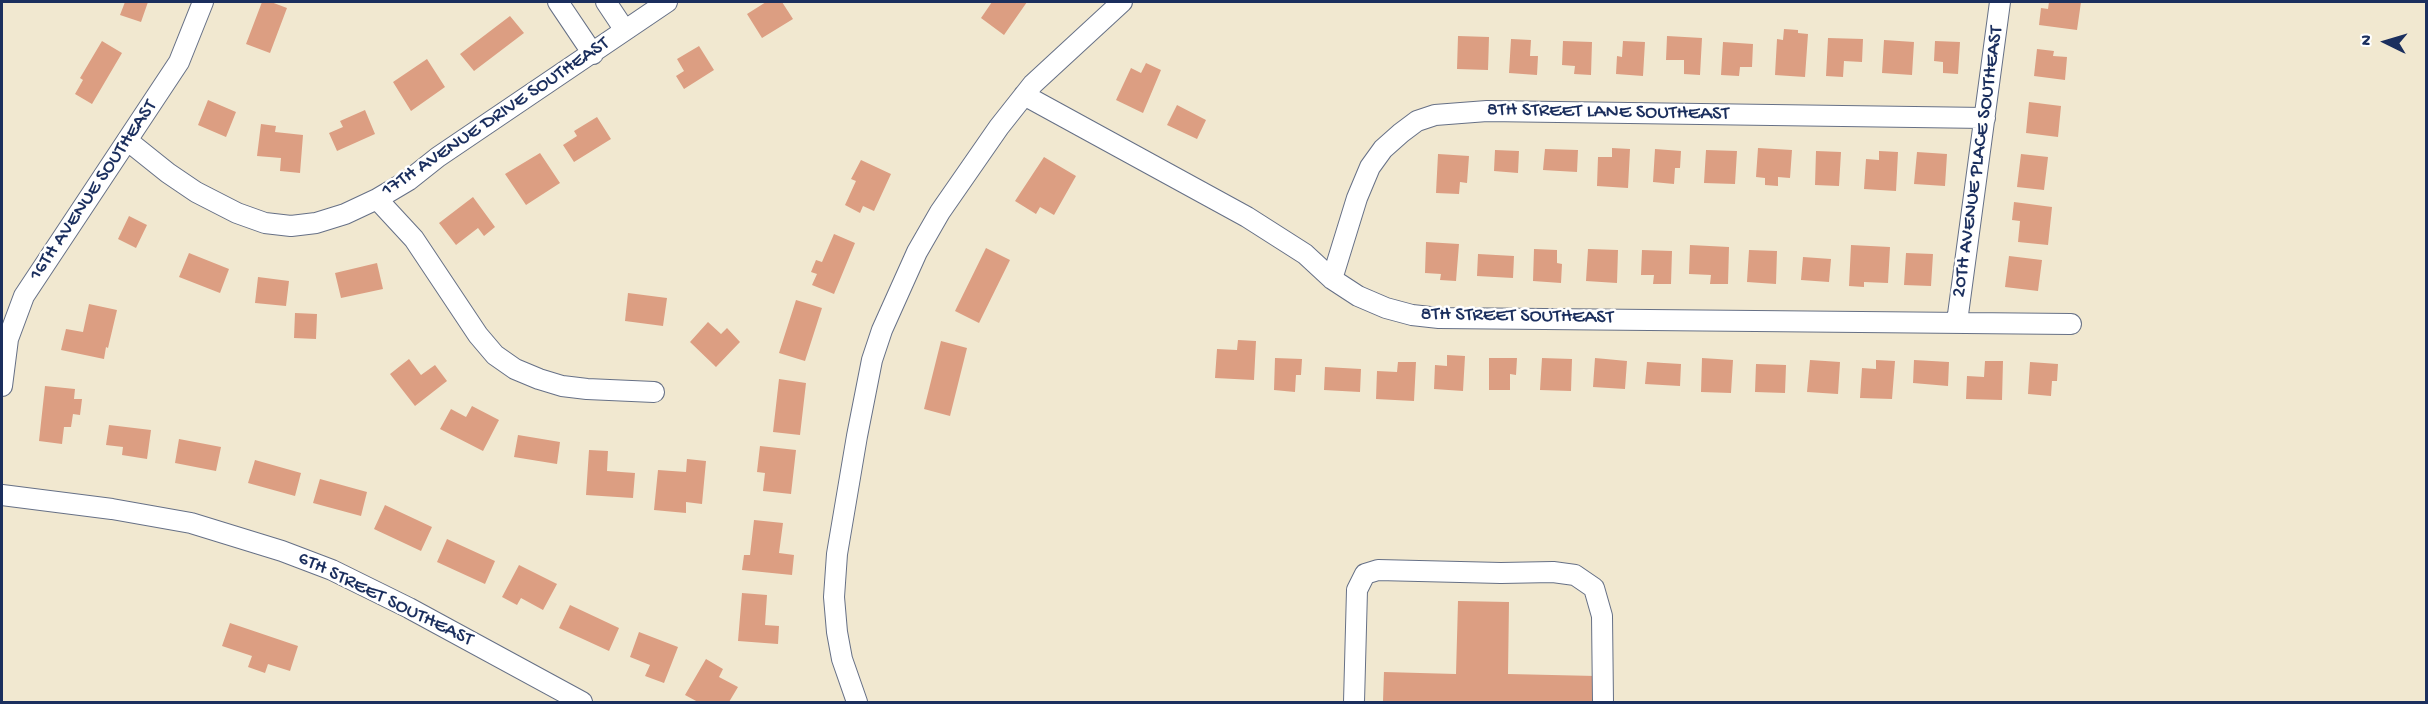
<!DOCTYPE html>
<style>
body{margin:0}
#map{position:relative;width:2428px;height:704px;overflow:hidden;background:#f1e8d0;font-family:"Gochi Hand",sans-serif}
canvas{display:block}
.frame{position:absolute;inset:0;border:3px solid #1b2f5e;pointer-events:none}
.north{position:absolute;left:2356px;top:12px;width:60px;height:60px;-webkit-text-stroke:4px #fff;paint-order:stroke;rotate:275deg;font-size:16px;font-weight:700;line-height:24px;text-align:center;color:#1b2f5e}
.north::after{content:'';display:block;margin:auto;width:21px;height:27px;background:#1b2f5e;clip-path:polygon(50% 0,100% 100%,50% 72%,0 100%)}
</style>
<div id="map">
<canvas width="2428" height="704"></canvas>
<div class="frame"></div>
<div class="north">N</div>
</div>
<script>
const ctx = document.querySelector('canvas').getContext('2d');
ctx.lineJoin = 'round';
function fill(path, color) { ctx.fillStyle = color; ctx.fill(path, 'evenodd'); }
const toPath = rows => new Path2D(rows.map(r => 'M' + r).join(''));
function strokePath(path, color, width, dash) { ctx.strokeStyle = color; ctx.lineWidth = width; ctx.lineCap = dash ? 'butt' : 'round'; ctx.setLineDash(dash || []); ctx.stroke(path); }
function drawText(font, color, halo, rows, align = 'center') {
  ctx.font = font + ' "Gochi Hand",sans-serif'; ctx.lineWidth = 5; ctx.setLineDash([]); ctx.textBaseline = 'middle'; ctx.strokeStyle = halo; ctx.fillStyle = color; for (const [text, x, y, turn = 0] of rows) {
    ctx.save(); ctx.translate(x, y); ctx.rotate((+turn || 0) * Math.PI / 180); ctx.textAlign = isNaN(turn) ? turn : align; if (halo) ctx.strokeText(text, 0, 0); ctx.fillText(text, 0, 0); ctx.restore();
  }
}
fill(toPath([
 [125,2,148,2,141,22,120,15],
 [262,2,271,2,287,8,270,53,246,44],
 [766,2,782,2,793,19,762,38,747,14],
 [992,2,1027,2,1004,35,981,18],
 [2049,2,2081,2,2077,30,2039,25,2041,8,2048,9],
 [510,16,524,33,474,71,460,54],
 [1784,29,1798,30,1798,33,1808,34,1805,77,1775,75,1777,39,1783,40],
 [1458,36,1489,37,1488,70,1457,69],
 [1667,36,1702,38,1700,75,1684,74,1684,60,1666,60],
 [1828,38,1863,39,1862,62,1844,61,1843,77,1826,76],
 [1511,39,1531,40,1530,56,1538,56,1537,75,1509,73],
 [1884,40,1914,42,1912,75,1882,73],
 [102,41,122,53,92,104,75,94,83,80,80,78],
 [1563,41,1592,42,1591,75,1574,74,1575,66,1562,65],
 [1623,41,1645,42,1643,76,1616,74,1617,56,1622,57],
 [1935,41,1960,42,1958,74,1943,73,1943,62,1934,61],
 [1723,42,1753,44,1752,67,1740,67,1739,76,1721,75],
 [699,46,714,70,684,89,676,76,684,71,677,59],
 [2037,49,2054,51,2053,56,2067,57,2065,80,2034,76],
 [427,59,445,87,411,111,393,82],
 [1146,63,1161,70,1143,113,1116,100,1131,68,1141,73],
 [208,100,236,112,226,137,198,125],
 [2029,102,2061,106,2058,137,2026,133],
 [1177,105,1206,120,1197,139,1167,125],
 [365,110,375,134,337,151,329,133,343,127,340,121],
 [597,117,611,139,574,162,563,145,577,136,574,131],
 [261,124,276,126,275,132,303,135,300,173,280,171,281,158,257,156],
 [1612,148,1630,149,1628,188,1597,186,1598,157,1612,157],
 [1758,148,1792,150,1790,178,1778,177,1778,186,1765,185,1765,178,1756,177],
 [1545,149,1578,150,1577,172,1543,170],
 [1655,149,1681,151,1680,168,1675,168,1674,184,1653,182],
 [1495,150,1519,151,1518,173,1494,171],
 [1706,150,1737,151,1735,184,1704,183],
 [1816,151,1841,152,1839,186,1815,185],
 [1879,151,1898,152,1896,191,1864,189,1866,159,1879,160],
 [1917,152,1947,154,1945,186,1914,184],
 [540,153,560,183,526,205,505,174],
 [1438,154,1469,156,1467,183,1460,182,1459,194,1436,193],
 [2021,154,2048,157,2044,190,2017,187],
 [1044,157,1076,176,1054,215,1040,207,1036,214,1015,201],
 [861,160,891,174,874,211,863,206,860,213,845,205,856,181,851,179],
 [473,197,495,227,484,236,478,228,456,245,439,223],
 [2014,202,2052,207,2048,245,2018,242,2020,221,2012,220],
 [129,216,147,225,136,248,118,239],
 [834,234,855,243,834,294,812,285,817,274,811,272,816,260,822,262],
 [1426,242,1459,244,1456,281,1440,280,1441,274,1425,273],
 [1690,245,1729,247,1728,284,1710,284,1711,275,1689,274],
 [1851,245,1890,247,1888,283,1864,282,1864,287,1849,286],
 [986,248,1010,260,979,323,955,311],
 [1534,249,1557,250,1557,263,1562,264,1561,283,1533,281],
 [1588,249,1618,250,1617,283,1586,281],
 [1642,250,1672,251,1671,284,1653,284,1654,275,1641,275],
 [1749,250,1777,251,1776,284,1747,282],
 [189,253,229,269,220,293,179,277],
 [1906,253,1933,254,1931,286,1904,285],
 [1478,254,1514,256,1513,278,1477,276],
 [2009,256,2042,260,2038,291,2005,287],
 [1803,257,1831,259,1829,282,1801,280],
 [377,263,383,289,341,298,335,273],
 [258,277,289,281,286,306,255,303],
 [628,293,667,298,663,326,625,321],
 [796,300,822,308,805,361,779,353],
 [89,304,117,310,108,348,106,347,104,359,61,350,66,329,83,332],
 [295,313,317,314,316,339,294,338],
 [708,322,721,334,727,328,740,342,716,367,690,342],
 [1238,340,1256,341,1254,380,1215,378,1217,349,1237,350],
 [941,341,967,348,950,416,924,409],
 [1447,355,1465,356,1463,391,1434,389,1435,365,1447,366],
 [1275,358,1302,359,1301,375,1296,375,1295,392,1274,390],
 [1489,358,1517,358,1516,375,1510,374,1510,390,1489,390],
 [1542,358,1572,359,1571,391,1540,390],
 [1595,358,1627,361,1625,389,1593,387],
 [1702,358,1733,360,1731,393,1701,392],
 [409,359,421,375,435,365,447,381,415,406,390,374],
 [1810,360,1840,362,1838,394,1807,392],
 [1876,360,1895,361,1892,399,1860,398,1862,368,1876,369],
 [1914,360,1949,362,1948,386,1913,383],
 [1985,361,2003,361,2002,400,1966,399,1967,376,1984,377],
 [1398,362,1416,362,1414,401,1376,399,1377,371,1397,372],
 [1647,362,1681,364,1680,386,1645,384],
 [2030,362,2058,364,2057,381,2052,381,2051,396,2028,394],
 [1756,364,1786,365,1785,393,1755,392],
 [1325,367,1361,369,1360,392,1324,390],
 [779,379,806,383,800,435,773,432],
 [45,386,75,389,74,399,82,399,80,415,73,414,71,427,64,427,62,444,39,441],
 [472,406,499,420,483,451,440,429,451,409,466,417],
 [109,425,151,430,147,459,122,455,123,447,106,445],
 [518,435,560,442,557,464,514,457],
 [179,439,221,447,216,471,175,463],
 [760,446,796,450,791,494,763,491,765,473,757,472],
 [589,450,608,451,607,471,635,473,633,498,586,495],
 [687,459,706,461,702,504,686,502,686,513,654,510,658,470,686,472],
 [255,460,301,473,295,496,248,483],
 [320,479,367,492,361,516,313,503],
 [385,505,432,527,421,551,374,529],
 [754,520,783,523,779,553,794,555,792,575,742,570,744,555,750,555],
 [447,539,495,561,485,584,437,562],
 [519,565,557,584,543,610,521,598,517,605,502,597],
 [742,593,767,595,765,625,779,626,778,644,738,641],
 [1458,601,1509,602,1508,674,1596,676,1595,702,1383,701,1384,672,1456,674],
 [570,605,619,628,609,651,559,628],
 [230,623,298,646,290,671,268,664,265,673,248,667,252,656,222,646],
 [639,632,678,647,664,683,645,676,650,665,630,657],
 [706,659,723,669,719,677,738,687,729,702,698,702,685,695]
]), '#dc9e82');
const minor = toPath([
 [558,2,593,54],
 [606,2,624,29],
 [1024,95,1247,217,1305,254,1332,279,1358,296,1386,308,1412,315,1439,318,2071,324],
 [128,141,168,173,196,192,237,213,265,223,291,226,316,223,345,214,377,199,409,180,438,157,667,2],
 [377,199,414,239,478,335,495,355,515,369,539,379,562,386,587,389,654,392],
 [1332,279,1357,198,1370,167,1383,149,1401,133,1417,121,1435,115,1487,111,1985,118],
 [1957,322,2000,2],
 [2,386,8,339,24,296,179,62,203,2],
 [2,495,112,509,191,523,282,551,332,570,409,608,582,702],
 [857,702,842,659,837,632,834,597,837,554,857,436,872,360,882,330,917,252,940,212,999,127,1033,84,1122,2],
 [1354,702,1357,590,1365,574,1378,570,1501,573,1553,572,1575,575,1594,588,1602,616,1603,702]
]);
strokePath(minor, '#667086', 22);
strokePath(minor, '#fff', 20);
drawText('20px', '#1b2f5e', '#fff', [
 ["8TH STREET LANE SOUTHEAST",1608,113,1],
 ["17TH AVENUE DRIVE SOUTHEAST",496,118,-34],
 ["20TH AVENUE PLACE SOUTHEAST",1979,162,-82],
 ["16TH AVENUE SOUTHEAST",94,191,-56],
 ["8TH STREET SOUTHEAST",1517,317,1],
 ["6TH STREET SOUTHEAST",385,600,26]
]);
</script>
